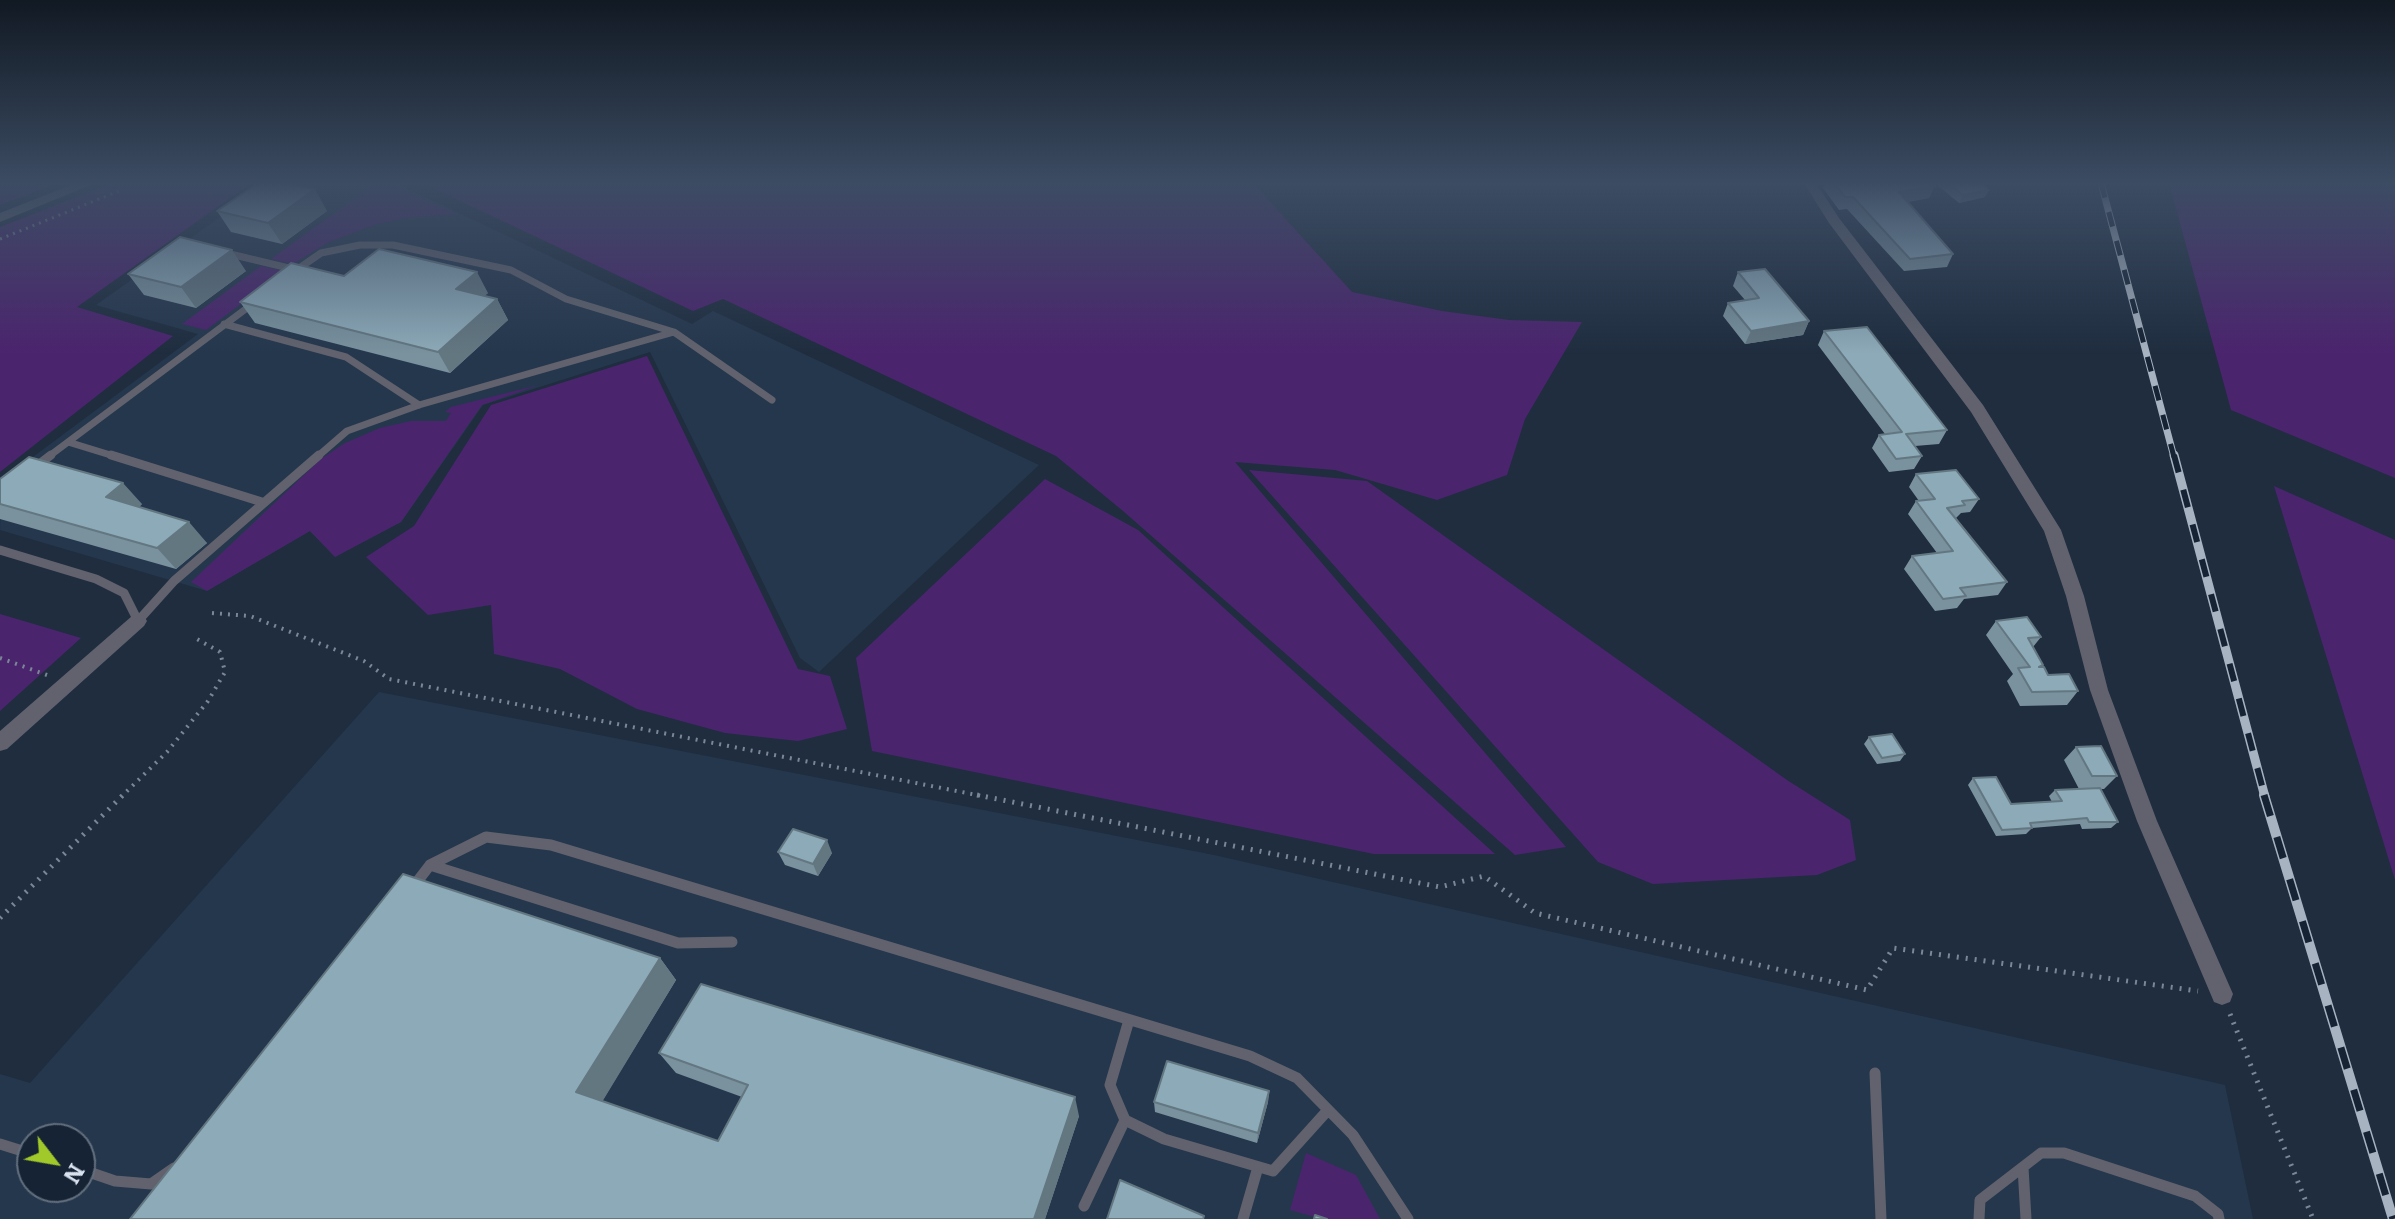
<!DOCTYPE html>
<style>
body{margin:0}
#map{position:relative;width:2395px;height:1219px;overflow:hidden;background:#1f2d3f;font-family:Literata,serif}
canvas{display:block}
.north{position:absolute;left:16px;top:1123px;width:80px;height:80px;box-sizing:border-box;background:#152334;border:2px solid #636f7e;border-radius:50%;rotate:121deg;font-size:22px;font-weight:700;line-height:32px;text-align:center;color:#d8e2ee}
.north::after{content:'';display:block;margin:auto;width:28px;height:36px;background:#a1c92a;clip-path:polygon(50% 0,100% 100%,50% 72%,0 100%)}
</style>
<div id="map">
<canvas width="2395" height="1219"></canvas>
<div class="north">N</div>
</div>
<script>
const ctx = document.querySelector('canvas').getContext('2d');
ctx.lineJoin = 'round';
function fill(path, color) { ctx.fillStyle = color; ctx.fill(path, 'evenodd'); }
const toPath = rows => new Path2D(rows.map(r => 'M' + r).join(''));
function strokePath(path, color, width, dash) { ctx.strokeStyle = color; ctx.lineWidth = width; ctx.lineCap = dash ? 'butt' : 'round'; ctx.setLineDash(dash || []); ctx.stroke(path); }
fill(toPath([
 [268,183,396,183,692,324,713,311,1039,465,819,672,800,658,650,352,483,405,401,522,335,557,310,531,207,591,0,530,2,480,198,334,96,305],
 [379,692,1214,855,2225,1085,2253,1219,0,1219,0,1074,30,1083],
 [32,1139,80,1139,80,1187,32,1187]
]), '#25374d');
fill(toPath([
 [0,183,58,183,0,205],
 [112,183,251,183,77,307,173,336,0,472,0,227],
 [376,183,389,183,457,214,406,218,374,225,327,243,293,264,271,259],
 [422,183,1253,183,1352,292,1442,311,1509,320,1582,322,1525,419,1507,475,1437,500,1335,470,1235,462,1566,847,1515,855,1123,511,1056,456,723,299,693,311],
 [2169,183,2395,183,2395,478,2231,410],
 [261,266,285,271,206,330,182,324],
 [647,356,798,669,830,676,847,729,798,741,725,733,637,709,560,669,494,654,491,605,428,615,366,557,414,526,491,405],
 [539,385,482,405,401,522,335,557,310,531,207,591,191,582,321,459,345,443,380,428,411,421,446,421,451,413,445,412,451,407],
 [1249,470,1367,481,1787,780,1850,820,1856,860,1817,875,1653,884,1598,862],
 [1045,479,1138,530,1495,854,1374,854,872,751,856,658],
 [2274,486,2395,540,2395,880],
 [0,614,81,638,0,711],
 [1306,1153,1356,1175,1380,1219,1322,1219,1290,1210]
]), '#4b246e');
strokePath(toPath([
 [0,239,119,191]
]), '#7b8796', 3, [2, 5]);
strokePath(toPath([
 [212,613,250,616,364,661,389,679,987,797],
 [0,658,47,675],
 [121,797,167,752,208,701,225,672,220,652,197,639]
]), '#7b8796', 4, [2, 6]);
strokePath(toPath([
 [977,795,1440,887,1484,876,1535,913,1867,990,1893,948,2198,991],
 [0,918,123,795],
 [2230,1014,2313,1219]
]), '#7b8796', 5, [2, 7]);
strokePath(toPath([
 [226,253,297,270],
 [295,271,321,253,360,245,393,245,511,270,566,299,674,332],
 [224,324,346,357,419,405],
 [48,457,68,442],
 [117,457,68,442,255,302],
 [317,457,347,431,419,405,674,332,772,400]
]), '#61626d', 7);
strokePath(toPath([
 [111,455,262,502],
 [34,468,51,455],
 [0,550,96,579,124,593,138,621,174,581,319,455]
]), '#61626d', 9);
strokePath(toPath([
 [430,865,678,943,732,942],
 [413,887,430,865,486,837,551,845,1250,1056,1297,1078,1353,1135,1408,1219],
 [1129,1020,1110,1085,1125,1120,1164,1139,1273,1171,1328,1110],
 [1875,1073,1881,1219],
 [0,1144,32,1154],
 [2023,1167,2026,1219],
 [80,1169,115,1181,151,1184,174,1168],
 [1084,1206,1125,1120],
 [1243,1219,1258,1167],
 [1979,1219,1980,1200,2041,1153,2064,1153,2195,1196,2218,1214,2219,1219]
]), '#61626d', 11);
fill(toPath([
 [1804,183,1816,183,1839,218,1983,405,2061,530,2084,596,2108,690,2157,821,2233,994,2230,1002,2222,1005,2214,1002,2137,821,2090,690,2066,596,2044,531,1971,412,1829,223,1804,183],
 [138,614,144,616,147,621,144,626,7,749,0,751,0,731,132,616,138,614]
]), '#61626d');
fill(toPath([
 [76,183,96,183,0,222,0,213,76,183]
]), '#61626d');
const railFar2 = toPath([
 [2101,183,2174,457]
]);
const railFar1 = toPath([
 [2174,455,2265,797]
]);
const rail = toPath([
 [2264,795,2393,1219]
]);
strokePath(railFar2, '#a7b3c0', 7);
strokePath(railFar1, '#a7b3c0', 9);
strokePath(rail, '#a7b3c0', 10);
strokePath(railFar2, '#152334', 5, [15]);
strokePath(railFar1, '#152334', 6, [18]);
strokePath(rail, '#152334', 7, [22]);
fill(toPath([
 [1825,183,1932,183,1929,198,1908,202,1953,254,1947,267,1904,271,1847,209,1839,210,1823,188],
 [1935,183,1981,183,1985,197,1959,203],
 [217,211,327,211,282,244,231,232],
 [246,271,196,308,144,295,128,274],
 [1738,272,1809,321,1803,335,1745,344,1723,316,1728,303,1745,300,1733,286],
 [344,276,488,293,484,296,497,299,508,320,450,373,255,323,240,302],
 [1824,331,1947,430,1939,444,1915,446,1922,456,1914,469,1889,472,1872,448,1879,435,1885,434,1818,345],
 [1916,474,1979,499,1970,512,1961,513,1956,518,2007,582,1998,595,1964,599,1957,608,1935,611,1904,569,1912,556,1937,553,1908,514,1916,501,1919,501,1909,487],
 [0,479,142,504,139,507,207,543,176,569,0,519],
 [1996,621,2041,637,2033,647,2043,665,2041,667,2048,675,2078,691,2067,705,2020,706,2007,681,2013,674,1986,635],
 [1869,737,1905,754,1900,761,1877,764,1864,744],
 [2076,747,2117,776,2104,789,2100,789,2118,822,2111,828,2082,829,2080,824,2032,828,2026,834,1996,836,1968,785,1973,778,2011,804,2052,802,2049,796,2055,790,2079,789,2064,760],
 [778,852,832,853,818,876,785,865],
 [660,958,676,980,602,1101,718,1141,742,1097,676,1073,659,1053,1079,1116,1045,1219,130,1219],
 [1269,1091,1268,1102,1257,1143,1155,1112,1154,1102]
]), '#79929e');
fill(toPath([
 [1935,186,1929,198,1893,204,1899,192],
 [315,189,327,211,282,244,268,223],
 [1989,190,1985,197,1959,203,1963,195],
 [232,250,246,271,196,308,181,287],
 [477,272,488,293,468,310,456,289],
 [497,299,508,320,450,373,438,352],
 [1809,321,1803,335,1745,344,1751,331],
 [123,483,142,504,125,518,106,497],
 [189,522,207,543,176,569,157,548],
 [827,840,832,853,818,876,813,864],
 [660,958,676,980,596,1112,576,1092],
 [1269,1091,1268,1102,1257,1143,1258,1133],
 [1075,1097,1079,1116,1045,1219,1034,1219]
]), '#637781');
const building = toPath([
 [258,183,285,183,315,189,268,223,217,211,258,183],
 [1834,183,1932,183,1935,186,1899,192,1953,254,1910,259,1853,197,1845,197,1834,183],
 [1947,183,1981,183,1989,190,1963,195,1947,183],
 [180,237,232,250,181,287,128,274,180,237],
 [379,249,477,272,456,289,497,299,438,352,240,302,291,263,344,276,379,249],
 [1765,269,1809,321,1751,331,1728,303,1759,298,1738,272,1765,269],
 [1867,327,1947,430,1906,434,1922,456,1896,459,1879,435,1902,432,1824,331,1867,327],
 [29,457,123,483,106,497,189,522,157,548,0,504,0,479,29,457],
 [1956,470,1979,499,1962,501,1965,505,1947,508,2007,582,1960,588,1966,596,1943,599,1912,556,1953,551,1916,501,1935,499,1916,474,1956,470],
 [2027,617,2041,637,2028,638,2043,665,2039,667,2044,667,2048,675,2069,674,2078,691,2032,692,2018,668,2030,667,1996,621,2027,617],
 [1892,734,1905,754,1882,758,1869,737,1892,734],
 [2101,746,2117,776,2092,776,2076,747,2101,746],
 [1996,777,2011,804,2062,801,2055,790,2100,788,2118,822,2089,822,2087,818,2030,823,2032,828,2002,830,1973,778,1996,777],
 [793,829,827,840,813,864,778,852,793,829],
 [403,874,660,958,576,1092,718,1141,748,1085,659,1053,701,984,1075,1097,1034,1219,130,1219,403,874],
 [1167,1061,1269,1091,1258,1133,1154,1102,1167,1061],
 [1120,1180,1204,1216,1203,1219,1107,1219,1120,1180],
 [1315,1215,1327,1219,1314,1219,1315,1215]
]);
fill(building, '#8daab8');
strokePath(building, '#637781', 2);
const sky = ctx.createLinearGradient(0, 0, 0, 354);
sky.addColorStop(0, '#111923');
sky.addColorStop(0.52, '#3c4c63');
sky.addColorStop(1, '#3c4c6300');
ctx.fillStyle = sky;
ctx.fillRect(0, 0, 2395, 354);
</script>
